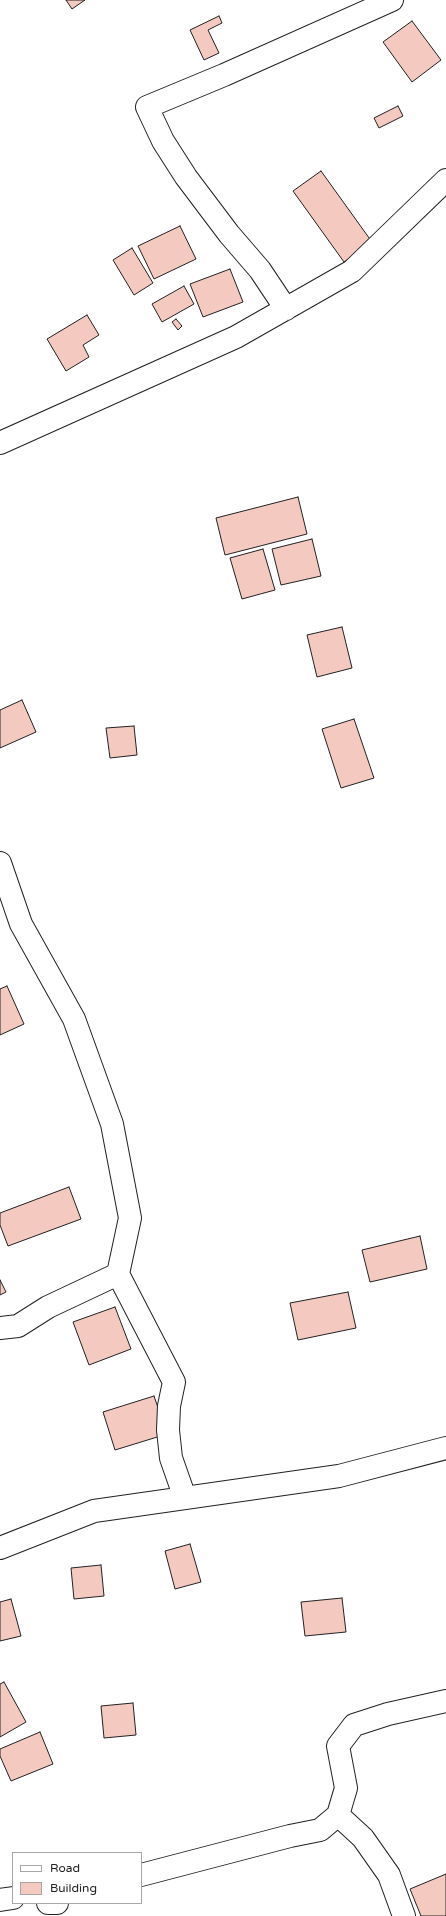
<!DOCTYPE html>
<style>
body{margin:0}
#map{position:relative;width:446px;height:1916px;overflow:hidden;background:#fff;font-family:"Varela Round",sans-serif}
canvas{display:block}
.legend{position:absolute;left:12px;top:1852px;width:130px;height:52px;box-sizing:border-box;background:#fff;border:1px solid #a7a7a7;margin:0;padding:5px 7px;list-style:none;font-size:12px;color:#222}
.legend li{display:flex;align-items:center;gap:8px;height:20px}
.legend b{width:20px;border:1px solid #a7a7a7}
</style>
<div id="map">
<canvas width="446" height="1916"></canvas>
<ul class="legend">
<li><b style="height:5px;background:#fff"></b>Road</li>
<li><b style="height:11px;background:#f3c9c0"></b>Building</li>
</ul>
</div>
<script>
const ctx = document.querySelector('canvas').getContext('2d');
ctx.lineJoin = 'round';
function fill(path, color) { ctx.fillStyle = color; ctx.fill(path, 'evenodd'); }
const toPath = rows => new Path2D(rows.map(r => 'M' + r).join(''));
function strokePath(path, color, width, dash) { ctx.strokeStyle = color; ctx.lineWidth = width; ctx.lineCap = dash ? 'butt' : 'round'; ctx.setLineDash(dash || []); ctx.stroke(path); }
const building = toPath([
 [66,0,85,0,72,9,66,0],
 [219,16,222,23,208,30,219,53,204,60,190,30,219,16],
 [412,21,441,60,412,82,383,42,412,21],
 [398,106,403,116,379,128,374,118,398,106],
 [321,171,372,242,344,262,293,191,321,171],
 [180,226,196,259,154,279,138,246,180,226],
 [132,248,153,283,134,295,113,260,132,248],
 [230,269,243,302,203,317,190,284,230,269],
 [184,286,194,304,162,322,152,304,184,286],
 [87,315,99,335,83,345,89,357,66,371,47,339,87,315],
 [176,319,182,326,178,330,172,322,176,319],
 [298,497,307,534,225,555,216,518,298,497],
 [312,539,321,576,281,585,272,549,312,539],
 [263,549,275,590,242,599,230,558,263,549],
 [342,627,352,668,317,677,307,635,342,627],
 [22,700,36,732,0,748,0,710,22,700],
 [354,719,374,778,341,788,322,729,354,719],
 [134,726,137,755,110,758,106,728,134,726],
 [7,986,24,1024,0,1035,0,989,7,986],
 [69,1187,81,1219,8,1246,0,1225,0,1213,69,1187],
 [420,1236,427,1269,370,1282,362,1250,420,1236],
 [0,1280,6,1292,0,1295,0,1280],
 [348,1292,356,1328,298,1340,290,1303,348,1292],
 [115,1307,131,1349,89,1365,73,1322,115,1307],
 [154,1396,167,1434,115,1450,103,1412,154,1396],
 [190,1544,201,1582,175,1589,165,1551,190,1544],
 [101,1565,104,1596,74,1599,71,1568,101,1565],
 [342,1598,346,1632,305,1636,301,1602,342,1598],
 [11,1599,21,1636,0,1641,0,1602,11,1599],
 [4,1682,26,1722,0,1737,0,1684,4,1682],
 [133,1703,136,1735,104,1738,101,1706,133,1703],
 [40,1732,53,1764,11,1781,0,1756,0,1749,40,1732],
 [446,1874,446,1916,421,1916,410,1889,446,1874]
]);
fill(building, '#f3c9c0');
strokePath(building, '#222', 1);
const minor = toPath([
 [286,309,260,270,229,234,186,177,163,141,147,107,224,75,392,0],
 [0,443,236,337,352,271,446,180],
 [0,863,21,924,74,1019,112,1124,130,1218,118,1274,174,1382,169,1406,168,1430,171,1458,185,1498],
 [0,1328,18,1326,48,1307,118,1274],
 [0,1548,94,1511,339,1476,446,1448],
 [338,1815,363,1838,389,1875,404,1916],
 [141,1875,290,1836,320,1830,338,1815,346,1788,338,1746,354,1725,388,1714,446,1701],
 [0,1900,13,1898],
 [48,1903,57,1903]
]);
strokePath(minor, '#222', 24);
strokePath(minor, '#fff', 22);
</script>
